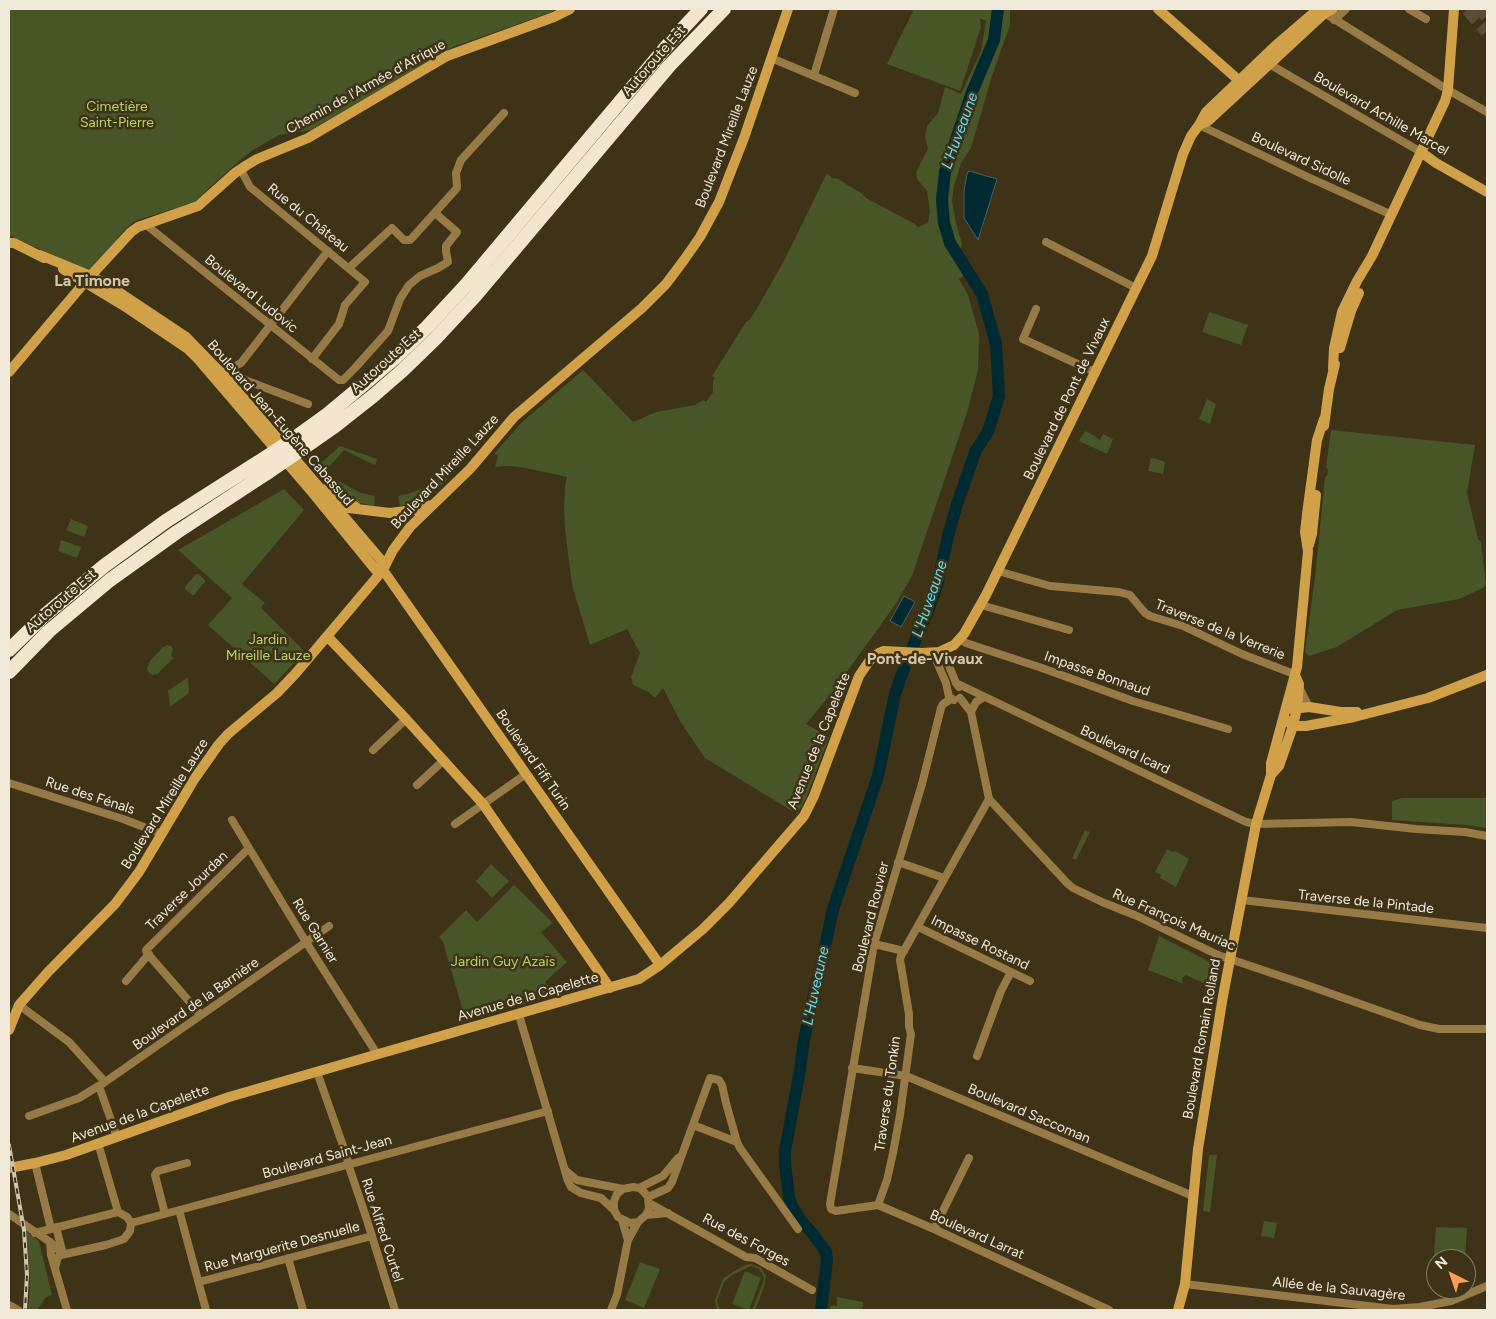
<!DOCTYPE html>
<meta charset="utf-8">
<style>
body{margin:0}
#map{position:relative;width:1496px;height:1319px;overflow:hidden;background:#3e3217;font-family:Figtree,sans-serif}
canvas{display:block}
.frame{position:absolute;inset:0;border:10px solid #f1eada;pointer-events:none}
.north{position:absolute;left:1426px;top:1249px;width:50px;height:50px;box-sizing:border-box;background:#3e3217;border:1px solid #867c65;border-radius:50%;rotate:319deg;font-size:14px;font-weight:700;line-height:20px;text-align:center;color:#f1eada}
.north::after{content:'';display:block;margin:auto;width:18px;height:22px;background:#fd9d55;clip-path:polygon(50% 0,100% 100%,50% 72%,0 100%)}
</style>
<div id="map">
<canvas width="1496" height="1319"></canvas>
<div class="frame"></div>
<div class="north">N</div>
</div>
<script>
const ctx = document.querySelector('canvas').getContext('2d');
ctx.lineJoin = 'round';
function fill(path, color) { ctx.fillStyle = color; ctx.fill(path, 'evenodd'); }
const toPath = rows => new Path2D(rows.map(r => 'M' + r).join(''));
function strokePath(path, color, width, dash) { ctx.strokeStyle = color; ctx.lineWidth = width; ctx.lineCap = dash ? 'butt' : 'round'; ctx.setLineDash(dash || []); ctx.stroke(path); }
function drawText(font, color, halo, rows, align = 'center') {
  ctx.font = font + ' Figtree,sans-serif'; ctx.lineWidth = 5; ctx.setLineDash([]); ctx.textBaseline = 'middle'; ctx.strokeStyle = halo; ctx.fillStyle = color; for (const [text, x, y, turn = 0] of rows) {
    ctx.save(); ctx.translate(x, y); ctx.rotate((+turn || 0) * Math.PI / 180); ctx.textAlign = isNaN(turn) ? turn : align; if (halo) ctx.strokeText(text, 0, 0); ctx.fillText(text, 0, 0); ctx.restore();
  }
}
fill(toPath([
 [9,9,558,9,549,13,453,47,311,130,279,135,253,150,231,168,194,202,135,221,126,228,94,268,86,271,9,235],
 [909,9,1010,9,1010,25,992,76,971,148,961,163,954,186,952,201,956,223,962,244,957,261,964,276,959,279,968,295,979,334,978,370,967,413,912,576,895,605,831,694,806,724,829,737,806,798,797,814,705,758,680,721,663,688,655,698,648,692,633,685,631,677,640,653,627,629,590,645,572,585,565,530,564,508,565,487,567,477,526,468,508,466,495,467,498,455,494,454,522,422,583,370,633,422,656,412,695,405,703,400,706,402,713,392,713,381,715,378,712,376,746,322,749,320,756,310,785,259,827,173,832,178,838,179,861,193,866,198,915,224,918,227,928,223,930,211,927,191,917,179,916,172,928,149,925,137,927,126,938,113,945,87,961,94,981,51,986,21,980,18,981,27,960,91,887,64,913,11],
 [1209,312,1248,325,1241,345,1202,332],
 [1207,399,1216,404,1210,424,1199,419],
 [1331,430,1475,445,1467,493,1478,539,1481,542,1486,585,1483,588,1459,599,1397,610,1337,647,1309,656,1305,652,1315,577,1325,477,1327,476,1328,470,1326,467],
 [1085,431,1095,436,1100,440,1103,434,1113,439,1107,454,1079,441],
 [340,446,377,459,375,465,372,464,344,450,324,473,323,481,313,470],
 [1151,458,1154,458,1165,462,1163,474,1148,471],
 [442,474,445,474,447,480,430,496,422,500,400,506,398,496,408,494,424,488,437,480,437,478],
 [337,480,359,492,375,496,374,506,356,502,332,489],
 [284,489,304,510,242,584,265,603,261,608,305,652,274,684,208,625,232,598,178,550],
 [71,519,88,526,84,537,66,530],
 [61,540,81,547,77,558,58,551],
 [196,574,199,574,205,580,205,582,194,595,192,595,185,589,185,587],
 [167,645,171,646,173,649,171,656,174,658,157,674,152,675,149,673,147,669,150,661,162,648],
 [188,677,189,693,170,707,168,691],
 [1402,798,1487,798,1487,828,1466,825,1392,820,1392,801],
 [1085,830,1090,832,1076,860,1072,858],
 [1167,849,1173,852,1174,850,1189,859,1176,887,1160,878,1161,875,1155,872],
 [491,864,509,881,492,898,476,881],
 [514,885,553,923,541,932,567,962,545,982,556,995,549,996,518,1006,494,1010,465,1018,443,942,439,937,466,910,477,922],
 [1159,936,1216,965,1220,973,1217,985,1212,987,1186,975,1182,978,1182,981,1184,984,1148,970],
 [1209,1155,1217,1155,1210,1212,1203,1211],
 [1264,1221,1277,1223,1274,1238,1261,1236],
 [1436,1227,1467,1228,1465,1259,1436,1259,1436,1280,1432,1280],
 [26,1231,39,1241,52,1295,46,1297,37,1310,28,1310,30,1282],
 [640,1262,660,1269,644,1308,625,1300],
 [751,1264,761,1268,766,1276,764,1287,755,1310,752,1310,763,1283,764,1278,762,1273,759,1269,751,1266,732,1275,724,1282,717,1301,720,1310,717,1310,715,1300,723,1279,733,1272,745,1265],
 [745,1271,761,1278,749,1310,732,1304],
 [837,1297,863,1302,862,1310,830,1310,830,1306,837,1306]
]), '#485526');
const water = toPath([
 [969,171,997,179,978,240,964,218,964,191,967,174,969,171],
 [904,596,915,602,901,627,890,621,904,596]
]);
fill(water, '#002a31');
strokePath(water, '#486464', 1);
strokePath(toPath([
 [821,1310,827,1260,826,1252,813,1234,801,1221,792,1206,789,1197,785,1165,785,1151,800,1070,804,1040,810,1011,821,966,833,909,878,776,895,694,907,660,928,611,938,582,948,536,957,504,976,450,988,432,999,396,996,344,982,294,950,243,944,223,942,200,945,172,972,92,994,40,998,9]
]), '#002a31', 12);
strokePath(toPath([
 [1468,9,1487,31],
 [1481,9,1487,16]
]), '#594e34', 14, [14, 7]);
strokePath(toPath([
 [1409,9,1426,19],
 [1323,12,1448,90,1487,112],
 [1334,20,1346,9],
 [771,58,855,93],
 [1269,64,1421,152],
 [814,75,834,9],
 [1199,125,1310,178,1392,215],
 [241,170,250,187,255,191,365,282,345,305,339,324,312,359],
 [145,224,339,380,343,380,355,368,388,331,400,299,409,285,420,276,438,268,448,262,446,251,446,246,457,232,435,213],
 [1046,242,1136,288],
 [349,268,392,228,404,240,410,240,412,238,457,188,456,173,461,160,504,113],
 [1036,309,1023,339,1095,372],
 [217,368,221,370,231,368,241,363,328,251],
 [231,368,245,380,308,404],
 [998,571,1050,586,1119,592,1130,595,1145,613,1150,616,1183,626,1242,654,1294,674],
 [981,605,1069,630],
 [960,639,966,643,1042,668,1133,701,1228,729],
 [943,651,956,683,959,687],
 [933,653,946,683,949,697,954,700],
 [956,683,1246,822,1256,824,1351,822,1416,829,1465,832,1487,836],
 [1299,687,1309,707],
 [960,698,971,712,989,799,1067,883,1073,888,1102,902,1137,916,1218,955,1304,984,1420,1025,1439,1029,1487,1029],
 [951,699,943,704,941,708,922,784,874,944,830,1204,831,1209,836,1211,878,1205,934,1229,1109,1310],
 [971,712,976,702,984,697],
 [373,750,406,719],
 [9,783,123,819,162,834],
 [417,785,444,760],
 [232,820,306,942,377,1054],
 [455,824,526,774],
 [898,862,944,878],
 [1242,900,1487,928],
 [918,927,1030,981],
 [874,944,904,951],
 [126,981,149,954],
 [19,1005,69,1042,105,1082],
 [201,1015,147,953,146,950,249,848],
 [519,1015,568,1181,571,1187,581,1193,601,1198,614,1210,618,1217,630,1223,638,1222,646,1215,649,1209,648,1197,644,1192,639,1188,633,1187,623,1189,617,1194,614,1201,614,1210],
 [977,1056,1001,991,1011,972],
 [852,1068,906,1076,1193,1196],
 [317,1072,347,1157,348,1164,366,1217,395,1310],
 [99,1086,117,1137],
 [29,1116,79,1098,105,1082,329,926],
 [693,1125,737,1142],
 [98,1143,118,1212],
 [35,1163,51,1229],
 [565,1170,577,1180,623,1189],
 [639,1188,663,1176,678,1158],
 [648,1197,668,1188,672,1182,710,1078,719,1080,722,1085,726,1103,737,1142,740,1148,798,1229],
 [649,1203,746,1257,755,1258,812,1290],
 [878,1205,887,1180,893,1153,900,1115,911,1034,909,1027,909,1014,900,960,901,956,989,799],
 [179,1210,206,1310],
 [118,1212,127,1217,131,1223],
 [9,1214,50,1242,63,1254],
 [165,1214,155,1175,158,1171,187,1163],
 [646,1215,668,1213],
 [622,1220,628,1240],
 [131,1223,548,1111],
 [56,1227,63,1254],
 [934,1229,969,1158],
 [35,1233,118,1212],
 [50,1242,51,1255,67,1310],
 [288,1258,303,1310],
 [55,1268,58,1257,61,1255,106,1245,124,1239,130,1231,131,1223],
 [199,1282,372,1236],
 [1185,1284,1393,1309,1420,1307,1451,1301,1487,1286],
 [9,1305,18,1310],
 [611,1310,617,1295,628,1240,638,1222]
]), '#977a46', 8);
strokePath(toPath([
 [1158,9,1243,84],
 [1199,125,1208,121,1316,21,1325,13,1333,9],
 [1421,152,1436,163,1487,192],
 [9,243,14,243,44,258],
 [40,255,91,276,108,285,186,337,227,379,381,560,383,570,660,965],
 [63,269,129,309,188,349,198,359,312,492,379,574],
 [1340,348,1351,311,1359,293],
 [1333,369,1334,348,1342,312,1357,281,1372,256,1445,101,1448,90,1454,9],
 [9,372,85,282,131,232,138,227,198,206,235,173,247,165,257,159,308,138,447,56,554,17,570,9],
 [1324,426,1329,389,1335,364],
 [323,489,356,507],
 [332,506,390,513,422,509,431,505],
 [1309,545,1312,534,1316,495],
 [327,636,406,719,483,804,610,988],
 [1292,709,1309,707,1341,712,1357,712],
 [1284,718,1293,726,1306,726,1354,717,1428,698,1487,675],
 [1271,775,1279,766,1293,726,1297,708,1299,684,1295,675],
 [9,1030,19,1005,48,972,115,904,139,872,195,778,219,744,228,734,277,693,296,673,383,570,393,550,410,527,470,469,514,417,642,308,666,284,684,260,700,237,719,202,744,138,788,9],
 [9,1168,35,1163,66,1155,229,1097,639,979,660,965,703,929,729,903,804,816,814,796,859,676,870,660,879,653,884,651,922,653,939,652,954,645,964,634,986,595,1152,256,1183,154,1191,136,1199,125,1206,112,1275,46,1318,9],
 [1178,1310,1185,1284,1198,1149,1223,996,1256,824,1271,775,1271,763,1297,667,1308,551,1305,532,1307,514,1317,440,1324,419]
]), '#d0a149', 10);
strokePath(toPath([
 [292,440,328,414,364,384,395,358,427,327,466,285,672,40,701,9],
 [302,449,335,426,373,396,403,370,436,338,475,296,669,66,724,9],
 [9,650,45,615,104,566,166,521,257,463],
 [9,672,49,631,110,580,177,532,267,473]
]), '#f4e6ce', 14);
const rail = toPath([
 [9,1145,24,1230,27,1275,25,1310]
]);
strokePath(rail, '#d0c8b6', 4);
strokePath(rail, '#3e3217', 2, [5.5]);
strokePath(toPath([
 [257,463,292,440],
 [267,473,302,449]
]), '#f4e6ce', 14);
drawText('14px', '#f1eada', '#3e3217', [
 ["Autoroute Est",654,61,-49],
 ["Chemin de l'Armée d'Afrique",366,87,-29],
 ["Boulevard Achille Marcel",1381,114,30],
 ["Boulevard Mireille Lauze",727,137,-69],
 ["Boulevard Sidolle",1301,159,25],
 ["Rue du Château",308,218,39],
 ["Boulevard Ludovic",251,294,39],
 ["Autoroute Est",386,361,-42],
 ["Boulevard de Pont de Vivaux",1067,399,-64],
 ["Boulevard Jean-Eugène Cabassud",280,423,49],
 ["Boulevard Mireille Lauze",445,472,-47],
 ["Autoroute Est",61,601,-41],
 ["Traverse de la Verrerie",1220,630,22],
 ["Impasse Bonnaud",1097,674,19],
 ["Avenue de la Capelette",819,741,-68],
 ["Boulevard Icard",1125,750,25],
 ["Boulevard Fifi Turin",533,760,55],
 ["Rue des Fénals",90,796,18],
 ["Boulevard Mireille Lauze",165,804,-58],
 ["Traverse Jourdan",187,891,-44],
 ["Traverse de la Pintade",1366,902,6],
 ["Boulevard Rouvier",871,917,-76],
 ["Rue François Mauriac",1174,920,24],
 ["Rue Garnier",315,931,58],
 ["Impasse Rostand",980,943,26],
 ["Avenue de la Capelette",528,997,-16],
 ["Boulevard de la Barnière",196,1004,-35],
 ["Boulevard Romain Rolland",1202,1039,-80],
 ["Traverse du Tonkin",888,1094,-82],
 ["Avenue de la Capelette",140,1114,-20],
 ["Boulevard Saccoman",1029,1114,23],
 ["Boulevard Saint-Jean",327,1157,-15],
 ["Rue Alfred Curtel",382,1230,72],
 ["Boulevard Larrat",977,1235,24],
 ["Rue des Forges",746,1240,28],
 ["Rue Marguerite Desnuelle",282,1247,-15],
 ["Allée de la Sauvagère",1339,1289,6]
]);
drawText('14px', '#b6d563', '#3e3217', [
 ["Cimetière",117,107],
 ["Saint-Pierre",117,123],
 ["Jardin",268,640],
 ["Mireille Lauze",268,656],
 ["Jardin Guy Azaïs",503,962]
]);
drawText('italic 15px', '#5fdff6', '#3e3217', [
 ["L'Huveaune",960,131,-70],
 ["L'Huveaune",930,599,-71],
 ["L'Huveaune",816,986,-78]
]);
drawText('bold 16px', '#d5c6a7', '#3e3217', [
 ["La Timone",92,281],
 ["Pont-de-Vivaux",925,659]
]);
</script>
